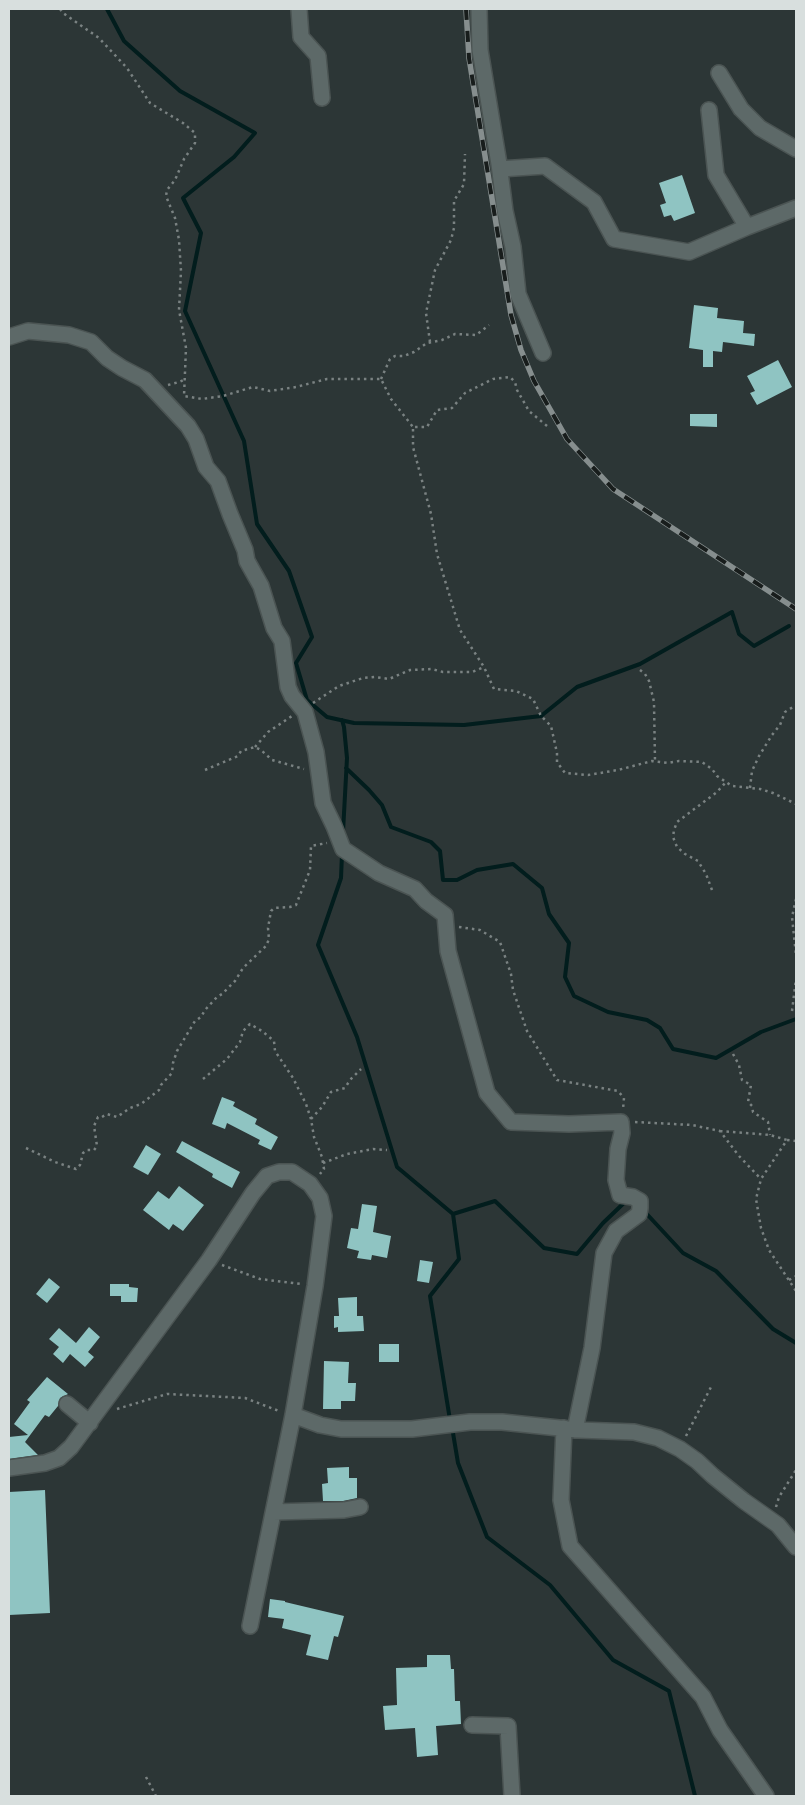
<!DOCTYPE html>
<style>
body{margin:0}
#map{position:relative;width:805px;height:1805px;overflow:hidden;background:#2c3636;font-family:Jost,sans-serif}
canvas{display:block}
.frame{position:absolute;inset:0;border:10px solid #d8dfde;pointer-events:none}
</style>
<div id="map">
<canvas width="805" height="1805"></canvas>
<div class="frame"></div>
</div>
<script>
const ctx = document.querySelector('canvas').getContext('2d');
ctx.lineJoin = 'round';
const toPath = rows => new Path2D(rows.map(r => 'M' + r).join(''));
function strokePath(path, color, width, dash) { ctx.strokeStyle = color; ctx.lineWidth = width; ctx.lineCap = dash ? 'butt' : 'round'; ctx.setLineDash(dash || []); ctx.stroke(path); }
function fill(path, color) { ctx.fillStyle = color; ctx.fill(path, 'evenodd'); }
strokePath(toPath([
 [107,9,124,41,180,91,255,133,234,157,183,198,201,233,185,311,244,441,257,524,289,571,312,637,296,663,307,700,327,717,354,723,464,725,541,716,577,687,640,664,732,612,739,634,754,646,789,626],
 [342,720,344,727,347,758,343,832],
 [346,768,369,790,382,805,391,827,431,842,440,851,443,880,457,880,477,870,513,864,542,888,549,914,569,943,565,977,574,996,608,1012,647,1020,660,1028,673,1049,716,1058,761,1032,796,1019],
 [342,854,341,878,318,945,357,1037,397,1167,453,1214,459,1259,430,1296,450,1420],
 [645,1212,683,1253,716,1271,773,1329,796,1343],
 [453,1214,495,1201,544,1248,577,1254,603,1223,626,1201],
 [452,1427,458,1463,487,1537,550,1585,613,1660,669,1691,695,1796]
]), '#021d1d', 4);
fill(toPath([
 [682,175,695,213,674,221,671,215,664,217,660,205,666,203,659,183],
 [694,305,718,308,717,318,744,321,743,333,755,334,754,346,723,342,722,352,713,351,713,367,703,367,703,350,689,348],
 [778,360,792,387,757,405,750,393,755,391,747,376],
 [690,414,717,414,717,427,690,426],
 [222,1097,235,1102,233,1106,257,1119,255,1124,278,1137,271,1150,258,1144,260,1140,227,1123,225,1129,212,1124],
 [182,1141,240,1172,232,1188,212,1177,213,1174,176,1152],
 [146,1145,161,1154,148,1175,133,1167],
 [179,1186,204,1205,183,1231,173,1224,169,1230,143,1210,158,1191,169,1199],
 [362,1204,377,1206,373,1232,391,1236,387,1258,372,1255,371,1260,357,1258,359,1251,347,1248,351,1228,358,1229],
 [420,1260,433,1262,429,1283,417,1281],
 [49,1278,60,1287,47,1303,36,1294],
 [110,1284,129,1284,129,1287,138,1288,137,1302,121,1302,121,1296,110,1296],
 [357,1297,357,1316,363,1316,364,1331,338,1332,338,1327,334,1328,334,1316,339,1316,338,1298],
 [89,1327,100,1337,88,1352,94,1357,85,1367,70,1354,63,1363,53,1354,59,1347,49,1339,59,1328,76,1343],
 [379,1344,399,1344,399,1362,379,1362],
 [324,1361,349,1362,348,1383,356,1383,355,1401,341,1401,341,1409,323,1409],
 [47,1377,68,1394,60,1398,58,1406,49,1417,45,1415,25,1442,38,1455,9,1459,9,1437,28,1435,14,1424,30,1402,27,1400],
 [349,1467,349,1478,357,1478,357,1498,343,1501,323,1501,322,1484,328,1483,327,1468],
 [45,1490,50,1613,9,1615,9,1492],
 [270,1599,285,1601,285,1602,344,1616,338,1637,334,1636,328,1660,306,1655,311,1635,282,1628,284,1619,268,1617],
 [427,1655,450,1655,451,1669,454,1669,455,1701,460,1701,461,1724,436,1726,438,1755,417,1757,415,1728,385,1730,383,1706,397,1705,396,1668,427,1667]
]), '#8fc4c2');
const minor = toPath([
 [299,9,301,37,318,56,322,98],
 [479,9,480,50,499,164,505,211,513,247,518,294,543,353],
 [719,73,741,109,760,128,796,149],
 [709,110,716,175,747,227],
 [500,169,545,166,594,202,614,239,689,252,747,227,796,208],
 [9,337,28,331,69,335,91,342,107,358,122,368,145,380,188,426,196,439,206,467,218,481,230,514,245,550,247,561,261,586,274,628,282,641,288,687,292,696,305,712,316,752,323,803,334,826,343,849,379,873,415,889,426,901,445,915,448,951,487,1093,511,1122,569,1124,621,1122,622,1133,618,1149,616,1180,620,1195,633,1197,640,1201,640,1208,639,1214,616,1231,604,1253,592,1348,575,1430],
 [67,1404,90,1423],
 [293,1415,320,1425,341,1429,412,1429,470,1422,502,1422,578,1430,634,1432,658,1438,680,1449,697,1461,713,1476,744,1501,778,1525,796,1547],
 [564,1428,561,1500,570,1546,703,1697,720,1730,766,1796],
 [9,1468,45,1463,59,1458,71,1447,209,1260,253,1193,267,1176,279,1172,292,1172,310,1184,320,1198,324,1216,315,1286,293,1415,250,1626],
 [274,1512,344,1510,360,1507],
 [472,1725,508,1726,512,1796]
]);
strokePath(minor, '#4b5453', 18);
strokePath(toPath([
 [60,9,63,13,99,38,127,68,150,103,183,123,195,133,195,143,184,159,175,180,167,190,166,196,175,218,179,240,181,271,179,310,186,348,184,396,202,399,223,396,253,387,270,391,296,387,327,379,381,379,391,399,413,427],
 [430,342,426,313,435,270,451,240,454,228,454,201,464,184,465,154],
 [381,379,390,359,395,356,404,356,414,352,427,343,442,340,455,334,476,335,489,325],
 [168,385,179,382,186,379],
 [547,426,529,411,517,390,515,382,510,377,493,379,465,393,452,408,437,410,427,427,413,427,413,447,431,514,437,554,450,597,460,630,484,667,494,689,516,691,533,699,541,716,551,726,557,753,557,762,565,773,588,775,618,770,652,761,668,763,679,761,702,762,712,769,717,776,732,786,760,789,773,793,796,804],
 [640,670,645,674,649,681,654,702,655,761],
 [313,703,339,686,363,678,375,677,389,679,410,670,432,669,443,672,472,672,484,667],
 [255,747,268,732,292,716],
 [205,770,238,756,241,751,255,747,261,750,272,760,304,769],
 [750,788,752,771,759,756,772,735,780,725,785,712,796,705],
 [712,890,706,874,698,861,685,854,677,847,673,837,674,830,677,822,717,792,726,782],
 [796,899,792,917,796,955],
 [459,927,480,930,500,942,511,974,513,990,527,1031,557,1080,618,1091,624,1098,623,1109],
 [792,1011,796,979],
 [733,1054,739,1065,742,1080,751,1085,748,1102,752,1106,753,1112,768,1122,770,1135],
 [203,1079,227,1059,240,1042,243,1031,250,1024,262,1031,274,1041,275,1051,293,1078,306,1104,311,1119,314,1137,322,1157,324,1169,320,1174],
 [311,1119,322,1107,331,1092,345,1088,350,1080,361,1069],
 [635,1122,692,1125,720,1131,739,1156,761,1179],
 [720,1131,770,1135,787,1140],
 [796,1141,787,1140,761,1179,756,1199,761,1228,769,1250,796,1291],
 [26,1148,55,1162,76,1169,80,1165,83,1153,87,1150,94,1150,97,1146,94,1126,98,1117,102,1117,107,1114,117,1117,130,1108,141,1104,159,1090,161,1085,172,1073,173,1063,177,1051,195,1021,201,1017,205,1010,217,997,222,994,235,981,243,968,266,946,269,939,268,928,271,911,274,908,290,907,296,905,310,870,311,846,327,843],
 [323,1163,347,1154,373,1149,387,1150],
 [222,1265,260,1279,301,1284],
 [789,1280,796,1276],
 [117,1409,167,1394,245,1398,279,1411],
 [686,1436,712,1385],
 [776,1507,779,1497,796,1470],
 [146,1777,156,1796]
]), '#7a8282', 2.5, [2.5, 4]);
strokePath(minor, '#5d6968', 15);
const rail = toPath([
 [466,9,469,58,511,315,521,350,534,381,567,439,613,489,796,609]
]);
strokePath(rail, '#868e8e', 5.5);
strokePath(rail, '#181d1c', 4, [11]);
</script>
